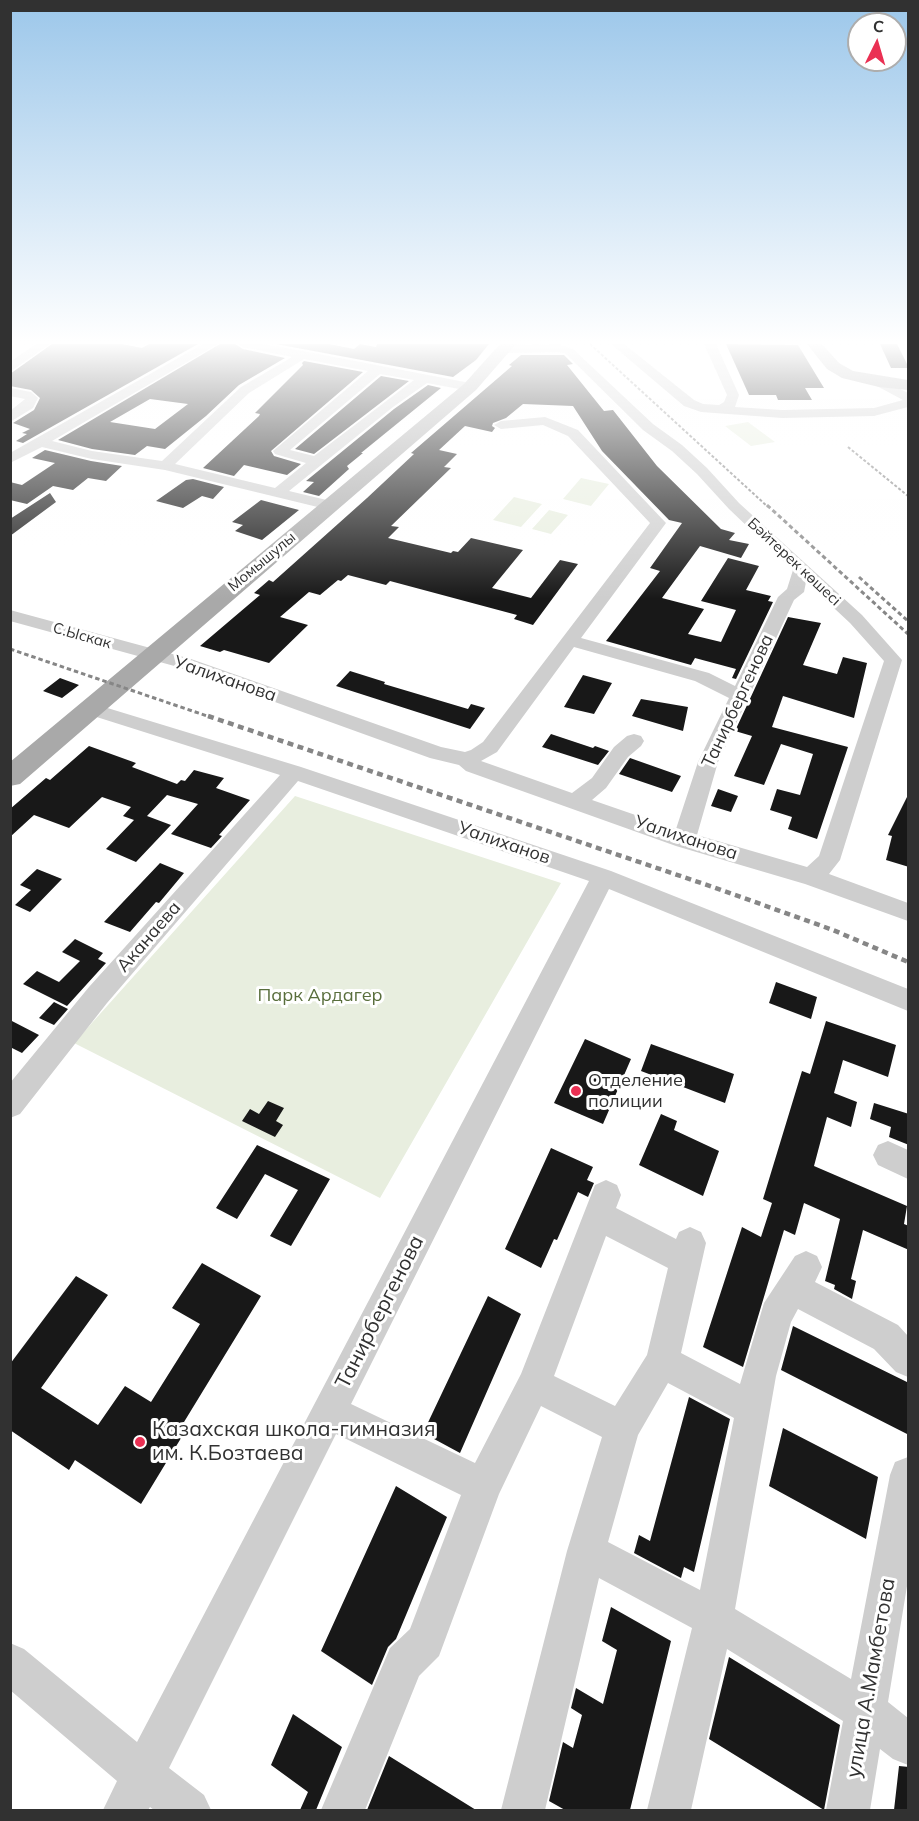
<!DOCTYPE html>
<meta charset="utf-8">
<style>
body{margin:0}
#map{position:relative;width:919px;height:1821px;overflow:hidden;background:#fff;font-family:Mulish,sans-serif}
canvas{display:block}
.frame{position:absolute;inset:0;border:12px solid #313131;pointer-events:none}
.north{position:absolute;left:847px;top:12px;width:60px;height:60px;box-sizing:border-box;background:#fff;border:2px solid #adadad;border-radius:50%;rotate:5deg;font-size:16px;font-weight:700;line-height:24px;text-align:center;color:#313131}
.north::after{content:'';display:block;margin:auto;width:21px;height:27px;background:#ea3053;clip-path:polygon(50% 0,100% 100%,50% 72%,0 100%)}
</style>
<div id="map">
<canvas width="919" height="1821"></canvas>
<div class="frame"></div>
<div class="north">С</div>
</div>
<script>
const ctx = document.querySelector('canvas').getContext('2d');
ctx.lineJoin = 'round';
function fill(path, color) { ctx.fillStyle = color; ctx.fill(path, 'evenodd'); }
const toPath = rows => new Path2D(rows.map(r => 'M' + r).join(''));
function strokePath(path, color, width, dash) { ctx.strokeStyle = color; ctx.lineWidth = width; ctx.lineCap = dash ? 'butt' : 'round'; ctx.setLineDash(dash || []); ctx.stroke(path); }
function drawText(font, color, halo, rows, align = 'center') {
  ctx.font = font + ' Mulish,sans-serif'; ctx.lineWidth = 6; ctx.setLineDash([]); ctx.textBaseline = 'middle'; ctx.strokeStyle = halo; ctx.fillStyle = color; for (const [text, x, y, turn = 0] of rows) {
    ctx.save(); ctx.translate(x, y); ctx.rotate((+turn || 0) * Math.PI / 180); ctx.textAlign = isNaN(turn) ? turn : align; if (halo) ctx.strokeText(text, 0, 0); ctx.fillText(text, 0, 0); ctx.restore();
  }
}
fill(toPath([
 [748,422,775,442,751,446,725,426],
 [581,478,609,484,591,506,563,499],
 [514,497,542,504,521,527,493,520],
 [549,510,568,515,551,534,532,529],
 [295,796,561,883,380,1198,74,1043]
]), '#e8eedf');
fill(toPath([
 [52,344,122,344,142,348,149,344,198,344,23,443,16,441,27,434,22,433,30,429,13,423,34,410,40,398,31,390,10,386,10,374],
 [220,344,235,344,243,349,285,358,239,385,206,416,165,449,147,446,135,455,92,449,58,440],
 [150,399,188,404,155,429,110,422],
 [276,344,329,344,354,349,360,344,376,347,377,344,489,344,476,360,453,377],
 [726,344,798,345,824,388,805,388,812,400,778,400,776,395,749,395],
 [880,344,897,344,909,368,891,368],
 [521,355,564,355,573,364,567,365,604,411,613,410,657,466,721,529,735,533,729,540,749,544,741,558,700,546,662,598,704,609,688,634,721,642,736,610,701,601,728,558,759,566,746,590,771,596,768,601,773,602,736,679,732,678,736,669,695,658,691,665,606,641,660,571,650,568,682,523,669,520,602,451,573,406,523,404,506,418,493,423,492,426,495,428,492,432,465,426,439,450,457,454,444,467,451,468,391,526,399,527,388,538,451,553,453,551,458,552,471,538,523,550,492,588,531,598,560,560,578,564,533,625,514,619,517,615,390,581,386,585,348,575,341,581,338,580,320,595,309,592,280,617,308,625,269,663,224,650,220,652,200,646,260,595,254,593,269,580,273,582,367,498,414,454,411,453,512,366,509,365],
 [304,361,363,372,271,451,274,456,301,464,287,475,244,465,234,476,203,468,259,416,260,414,255,413,303,365,302,363],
 [381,376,409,381,314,454,295,449],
 [428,385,441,388,361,453,363,453,347,466,349,469,319,496,303,492,314,482,306,481,394,409],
 [45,450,91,461,122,466,106,481,88,478,73,490,53,486,27,504,10,500,10,482,22,485,55,463,32,458],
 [193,479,224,487,213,499,202,496,183,508,156,501,186,480],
 [50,493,56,502,10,536,10,519],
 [261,500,299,510,262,540,235,531,243,525,232,522],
 [788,617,821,623,803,665,837,674,843,657,867,663,854,718,783,696,772,727,848,747,817,839,788,829,792,817,770,810,777,789,800,795,813,754,781,744,764,785,734,776,752,736,735,731],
 [350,671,385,682,384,684,468,709,471,704,485,708,470,729,336,686],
 [583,675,612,683,594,714,564,707],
 [60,678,79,685,62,698,43,691],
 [641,699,688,707,683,731,632,716],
 [551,734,593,748,595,746,609,751,598,765,542,747],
 [89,746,136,763,132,767,177,784,181,780,185,781,194,770,224,778,216,788,250,800,219,835,222,836,211,848,171,834,198,804,167,795,147,816,171,825,136,862,106,849,134,820,123,816,131,807,102,797,69,828,34,815,10,837,10,809,46,778,50,780],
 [630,758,681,776,672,792,619,774],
 [718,789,738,796,731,812,711,806],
 [909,793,909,867,886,860,892,836,888,835],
 [160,863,184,873,159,903,156,902,130,932,104,922],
 [37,869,62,879,30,912,15,905,31,890,20,885],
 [75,939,103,953,98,959,106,963,67,1006,23,984,37,971,59,982,80,961,62,952],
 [776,982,817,997,811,1019,769,1003],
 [54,1002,68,1009,54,1025,39,1018],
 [10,1020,39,1035,22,1053,10,1047],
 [826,1021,896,1045,888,1077,843,1060,834,1093,857,1102,851,1127,827,1117,814,1166,907,1206,904,1224,909,1226,909,1250,863,1230,851,1279,856,1281,852,1299,834,1289,835,1285,825,1281,840,1219,804,1203,795,1235,784,1230,743,1367,703,1347,742,1227,761,1237,772,1203,763,1199,802,1071,810,1074],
 [585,1039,631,1059,603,1124,554,1103],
 [651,1044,734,1074,725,1103,641,1071],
 [268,1101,284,1108,276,1121,283,1125,275,1137,242,1121,250,1109,259,1114],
 [874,1103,909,1114,909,1145,889,1137,891,1127,870,1119],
 [661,1114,677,1121,674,1130,719,1151,703,1196,639,1165],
 [257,1145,330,1179,291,1246,270,1236,298,1190,265,1174,237,1219,216,1208],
 [551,1148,593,1167,587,1180,594,1183,588,1197,578,1192,557,1240,554,1239,541,1268,505,1249],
 [202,1263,261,1296,184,1422,189,1425,141,1504,75,1460,69,1470,10,1430,10,1364,76,1276,108,1295,41,1388,98,1425,125,1386,151,1402,200,1324,172,1308],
 [488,1296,521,1314,460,1453,423,1433],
 [793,1326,909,1383,909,1435,781,1370],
 [689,1397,730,1419,694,1572,684,1567,681,1578,634,1553,639,1535,650,1541],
 [783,1428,878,1477,866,1539,769,1486],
 [396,1486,447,1517,396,1639,388,1647,372,1685,321,1651],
 [611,1607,671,1641,630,1810,565,1810,549,1801,563,1742,573,1748,582,1715,571,1708,576,1688,603,1704,617,1650,602,1641],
 [729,1657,840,1725,824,1810,709,1739],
 [293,1714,342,1747,316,1810,300,1810,308,1792,271,1765],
 [389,1756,476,1810,367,1810],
 [899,1766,909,1767,909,1810,894,1810]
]), '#181818');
fill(toPath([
 [36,344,50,344,10,372,10,362,36,344],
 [203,344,218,344,52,441,92,451,162,461,241,387,292,357,243,347,237,344,262,344,303,351,470,383,476,387,470,391,427,383,393,407,289,491,335,502,338,505,335,508,330,510,165,470,92,459,42,447,10,463,10,453,203,344],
 [304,359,368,371,273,451,275,454,306,463,275,488,175,464,249,393,304,359],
 [380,374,414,380,314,456,290,450,380,374],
 [557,344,573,349,653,424,682,445,707,468,739,503,862,615,902,660,840,860,829,874,908,903,908,921,805,884,676,846,466,771,459,765,430,758,178,667,10,621,10,610,191,659,441,747,465,752,471,750,483,742,650,523,568,436,543,425,501,429,494,425,501,421,545,417,578,430,666,523,581,638,709,673,735,686,778,597,787,589,793,570,729,509,697,474,672,451,643,430,565,353,557,352,506,353,500,349,506,345,557,344],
 [806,582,850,623,884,661,819,856,807,867,697,835,718,762,794,600,804,592,806,582],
 [574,647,695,681,729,698,698,762,676,829,592,800,606,788,628,757,641,746,644,741,641,736,634,734,627,736,614,747,592,778,572,793,481,761,497,752,574,647],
 [611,344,624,344,694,400,703,404,719,405,724,402,727,395,704,344,716,344,739,395,735,407,782,410,874,408,903,400,875,385,873,382,879,378,908,393,908,407,874,416,782,418,701,412,684,406,611,344],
 [10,388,31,392,38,398,33,408,10,422,10,411,25,399,10,396,10,388],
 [91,703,301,767,611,871,908,989,908,1011,609,889,351,1404,475,1463,521,1374,595,1185,606,1180,617,1185,621,1195,616,1208,676,1239,679,1232,690,1227,701,1232,706,1243,681,1353,740,1384,764,1303,795,1256,806,1251,817,1256,822,1267,815,1282,898,1325,908,1336,908,1377,896,1372,874,1349,798,1309,791,1322,776,1376,735,1609,851,1679,890,1475,895,1462,908,1457,908,1580,888,1702,908,1718,908,1765,893,1759,880,1749,870,1810,826,1810,843,1721,727,1649,691,1810,647,1810,692,1628,599,1578,545,1810,501,1810,567,1551,602,1437,541,1406,499,1494,439,1656,419,1676,365,1810,321,1810,390,1648,410,1629,461,1495,336,1434,169,1768,204,1795,211,1810,154,1810,150,1807,148,1810,103,1810,117,1781,10,1690,10,1643,24,1649,137,1742,589,881,298,781,107,1003,20,1114,10,1118,10,1083,89,987,280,775,84,713,81,709,84,705,91,703],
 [606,1236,668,1268,647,1355,615,1406,554,1376,606,1236],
 [668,1383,734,1418,700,1590,608,1542,638,1435,668,1383],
 [888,1141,908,1150,908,1179,878,1165,873,1155,878,1145,888,1141]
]), '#cecece');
fill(toPath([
 [500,344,516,344,476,390,20,784,10,786,10,762,464,384,500,344],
 [807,344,822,344,839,363,853,371,908,380,908,390,879,387,842,378,827,369,807,344]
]), '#a9a9a9');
strokePath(toPath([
 [590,344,768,507],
 [848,447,908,496]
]), '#868686', 2, [3, 2]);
strokePath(toPath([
 [767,505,908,634],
 [859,577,908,621],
 [10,649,213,718]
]), '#868686', 3, [4.5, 3]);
strokePath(toPath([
 [208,716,713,887,833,930,908,962]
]), '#868686', 4.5, [6, 4.5]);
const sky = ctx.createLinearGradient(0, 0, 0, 599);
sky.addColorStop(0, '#9cc7ea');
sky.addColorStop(0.57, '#fff');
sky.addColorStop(1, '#ffffff00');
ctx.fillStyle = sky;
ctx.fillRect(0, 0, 919, 599);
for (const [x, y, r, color] of [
 [576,1091,6,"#ea3053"],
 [140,1442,6,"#ea3053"]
]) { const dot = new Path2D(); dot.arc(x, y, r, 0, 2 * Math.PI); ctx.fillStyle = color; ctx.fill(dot); strokePath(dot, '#fff', 2); }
drawText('15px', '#313131', '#fff', [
 ["Момышулы",262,562,-40],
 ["Бәйтерек көшесі",794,562,43],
 ["С.Ыскак",82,636,16]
]);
drawText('18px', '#313131', '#fff', [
 ["Уалиханова",225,679,19],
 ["Танирбергенова",738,701,-65],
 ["Уалиханова",686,838,18],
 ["Уалиханов",504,843,19],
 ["Аканаева",149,937,-49]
]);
drawText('18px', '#596e3c', '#fff', [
 ["Парк Ардагер",320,996]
]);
drawText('18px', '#313131', '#fff', [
 ["Отделение",588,1081],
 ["полиции",588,1102]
], 'left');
drawText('21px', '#313131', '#fff', [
 ["Танирбергенова",380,1312,-63],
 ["улица А.Мамбетова",871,1678,-80]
]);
drawText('21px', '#313131', '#fff', [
 ["Казахская школа-гимназия",152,1430],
 ["им. К.Бозтаева",152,1454]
], 'left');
</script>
